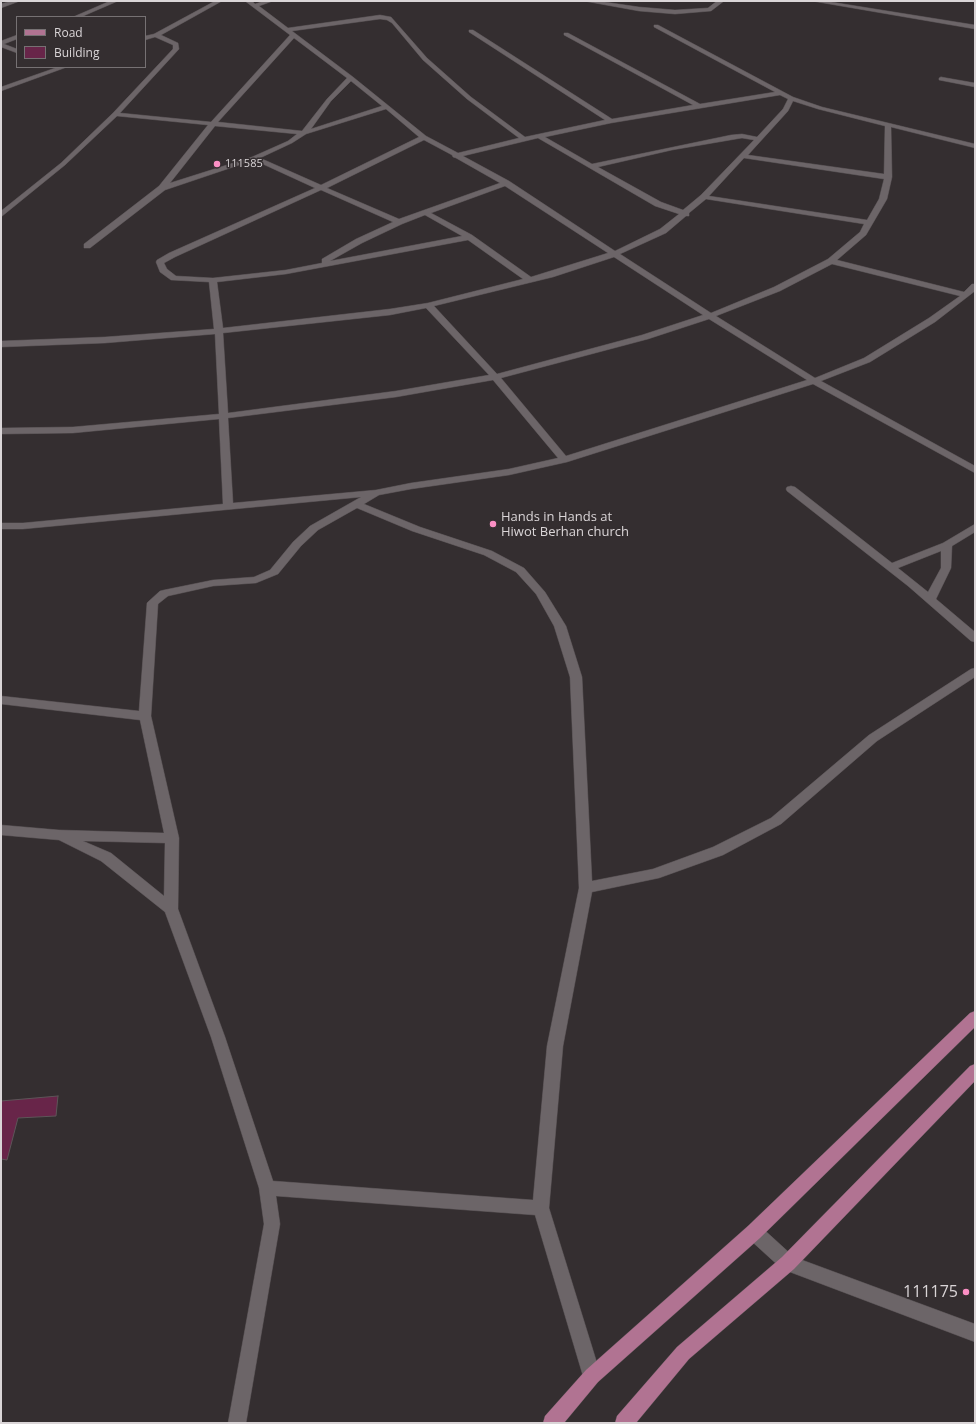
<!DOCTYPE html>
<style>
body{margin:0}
#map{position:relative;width:976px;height:1424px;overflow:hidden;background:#342e30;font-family:"Open Sans",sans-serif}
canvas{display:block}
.frame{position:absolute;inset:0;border:2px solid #dad5d7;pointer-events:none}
.legend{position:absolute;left:16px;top:16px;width:130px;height:52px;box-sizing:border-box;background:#342e30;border:1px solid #767173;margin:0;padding:5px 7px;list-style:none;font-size:12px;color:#dad5d7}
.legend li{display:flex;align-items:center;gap:8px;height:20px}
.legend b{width:20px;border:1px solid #767173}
</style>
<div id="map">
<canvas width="976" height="1424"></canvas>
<div class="frame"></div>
<ul class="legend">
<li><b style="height:5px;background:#b17392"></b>Road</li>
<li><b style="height:11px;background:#682549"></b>Building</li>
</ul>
</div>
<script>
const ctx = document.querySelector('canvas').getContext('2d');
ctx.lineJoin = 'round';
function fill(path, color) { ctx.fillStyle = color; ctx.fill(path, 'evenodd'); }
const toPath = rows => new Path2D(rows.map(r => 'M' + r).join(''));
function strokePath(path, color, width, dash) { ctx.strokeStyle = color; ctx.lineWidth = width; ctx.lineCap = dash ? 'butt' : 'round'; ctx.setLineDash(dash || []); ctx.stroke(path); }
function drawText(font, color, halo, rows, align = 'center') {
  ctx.font = font + ' "Open Sans",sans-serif'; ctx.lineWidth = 3; ctx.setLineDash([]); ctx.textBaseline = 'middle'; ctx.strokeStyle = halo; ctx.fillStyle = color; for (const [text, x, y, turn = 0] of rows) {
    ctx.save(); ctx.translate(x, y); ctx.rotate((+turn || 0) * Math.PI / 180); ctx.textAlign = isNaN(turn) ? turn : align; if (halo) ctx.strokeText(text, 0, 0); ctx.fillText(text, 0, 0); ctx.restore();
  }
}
const building = toPath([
 [58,1096,56,1116,18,1118,7,1160,1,1159,1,1101,58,1096]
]);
fill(building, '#682549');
strokePath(building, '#5d5558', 1);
const minor = toPath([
 [11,1,20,1,1,8,1,4,11,1],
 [110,1,118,1,81,17,73,17,110,1],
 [215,1,222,1,161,35,178,43,179,49,120,113,211,122,290,35,245,1,252,1,255,4,264,1,273,1,259,6,288,28,380,15,391,17,427,58,471,97,525,137,605,120,469,32,469,30,473,30,612,119,693,105,564,35,564,33,568,33,700,104,775,92,654,27,654,25,658,25,793,97,822,107,975,144,975,148,891,127,892,177,887,199,866,235,837,260,964,292,972,284,975,284,975,291,935,322,870,362,821,381,975,466,975,473,813,384,567,462,509,475,411,489,379,495,364,504,420,527,492,551,524,568,545,592,566,626,582,677,592,881,653,869,713,847,771,818,869,735,971,669,975,668,975,677,877,741,781,824,723,855,659,878,592,892,563,1046,549,1208,601,1376,598,1382,592,1385,586,1382,583,1376,535,1215,276,1196,280,1224,246,1423,228,1423,264,1224,259,1188,211,1037,165,912,101,861,59,840,1,835,1,825,59,830,164,833,140,720,1,704,1,696,139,711,147,603,149,601,160,591,164,590,213,580,254,577,270,570,293,542,310,526,361,497,23,529,1,529,1,523,23,523,223,504,219,419,73,433,1,434,1,428,73,427,219,414,215,334,105,343,1,347,1,341,105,337,214,329,209,282,171,280,160,272,156,262,157,260,169,253,315,188,254,160,165,190,90,248,84,248,84,244,159,186,208,125,117,116,65,165,1,217,1,211,61,163,113,113,173,49,173,45,155,37,145,40,145,36,154,34,215,1],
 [380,19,387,20,392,23,423,60,467,99,519,138,458,153,426,136,353,77,292,31,380,19],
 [294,38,347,78,327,99,302,131,218,122,294,38],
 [351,81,382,106,311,129,331,101,351,81],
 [780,95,788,99,783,109,757,137,742,134,731,135,592,164,545,137,611,123,780,95],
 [793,101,818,109,885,126,884,174,748,155,788,111,793,101],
 [386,109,419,137,321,185,260,158,292,143,306,134,386,109],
 [215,126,297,134,288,141,252,157,170,183,215,126],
 [538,138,655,206,679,214,660,229,615,251,509,181,463,156,538,138],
 [742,138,754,140,701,195,683,210,661,202,598,167,672,150,742,138],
 [424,140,452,155,453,157,456,158,500,183,399,219,327,188,424,140],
 [744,158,884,179,879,199,867,220,709,196,744,158],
 [505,186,608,253,531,277,472,235,431,213,505,186],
 [321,190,393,222,356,239,322,259,322,263,286,270,213,278,176,276,167,269,164,263,175,257,321,190],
 [706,199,864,224,860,232,828,259,774,287,711,313,620,254,666,233,686,216,689,216,689,213,706,199],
 [425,215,462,236,330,261,362,243,402,224,425,215],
 [468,240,523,279,428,303,390,309,223,328,217,282,286,274,468,240],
 [614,257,703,315,642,335,497,374,434,306,553,277,614,257],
 [832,264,960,296,929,318,864,358,815,378,716,316,780,291,832,264],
 [426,308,489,375,396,391,228,413,223,333,390,315,426,308],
 [709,319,807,380,566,456,501,378,648,339,709,319],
 [493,380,558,458,509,469,411,483,376,490,233,503,228,418,396,397,493,380],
 [357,508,412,531,484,555,516,572,536,594,554,626,570,677,579,888,547,1046,533,1200,273,1181,225,1037,178,909,179,838,151,716,158,604,168,596,213,586,256,583,278,574,301,546,318,530,357,508],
 [83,841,165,843,164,896,111,853,83,841],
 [584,1,598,1,639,7,675,10,708,8,717,1,724,1,711,11,675,14,639,11,584,1],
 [812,1,825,1,975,25,975,29,812,1],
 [17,35,17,39,4,44,17,49,17,53,1,47,1,41,17,35],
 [58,67,67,67,1,91,1,87,58,67],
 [941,77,975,83,975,87,939,80,939,78,941,77],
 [791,486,795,487,892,563,943,543,975,524,975,532,952,546,951,568,936,599,975,632,975,642,971,641,908,586,787,491,786,489,787,487,791,486],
 [941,551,941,568,928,592,898,568,941,551],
 [754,1224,760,1226,794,1257,975,1324,975,1342,782,1269,748,1238,746,1232,748,1226,754,1224]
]);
const major = toPath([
 [975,1011,975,1027,760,1238,598,1382,564,1423,543,1423,545,1416,586,1370,748,1226,970,1013,975,1011],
 [975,1064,975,1081,794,1269,689,1359,636,1423,615,1423,617,1416,677,1347,782,1257,970,1066,975,1064]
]);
strokePath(minor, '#514b4d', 1);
strokePath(major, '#514b4d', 1);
fill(minor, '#6c6568');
fill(major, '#b17392');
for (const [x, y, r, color] of [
 [217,164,4,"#fb8fc4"],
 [493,524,4,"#fb8fc4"],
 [966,1292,4,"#fb8fc4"]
]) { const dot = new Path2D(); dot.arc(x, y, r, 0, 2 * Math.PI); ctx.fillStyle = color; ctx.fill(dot); strokePath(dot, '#342e30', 1.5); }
drawText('11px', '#dad5d7', '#342e30', [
 ["111585",225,164]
], 'left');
drawText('13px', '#dad5d7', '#342e30', [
 ["Hands in Hands at",501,517],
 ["Hiwot Berhan church",501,532]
], 'left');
drawText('16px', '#dad5d7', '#342e30', [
 ["111175",958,1292]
], 'right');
</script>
